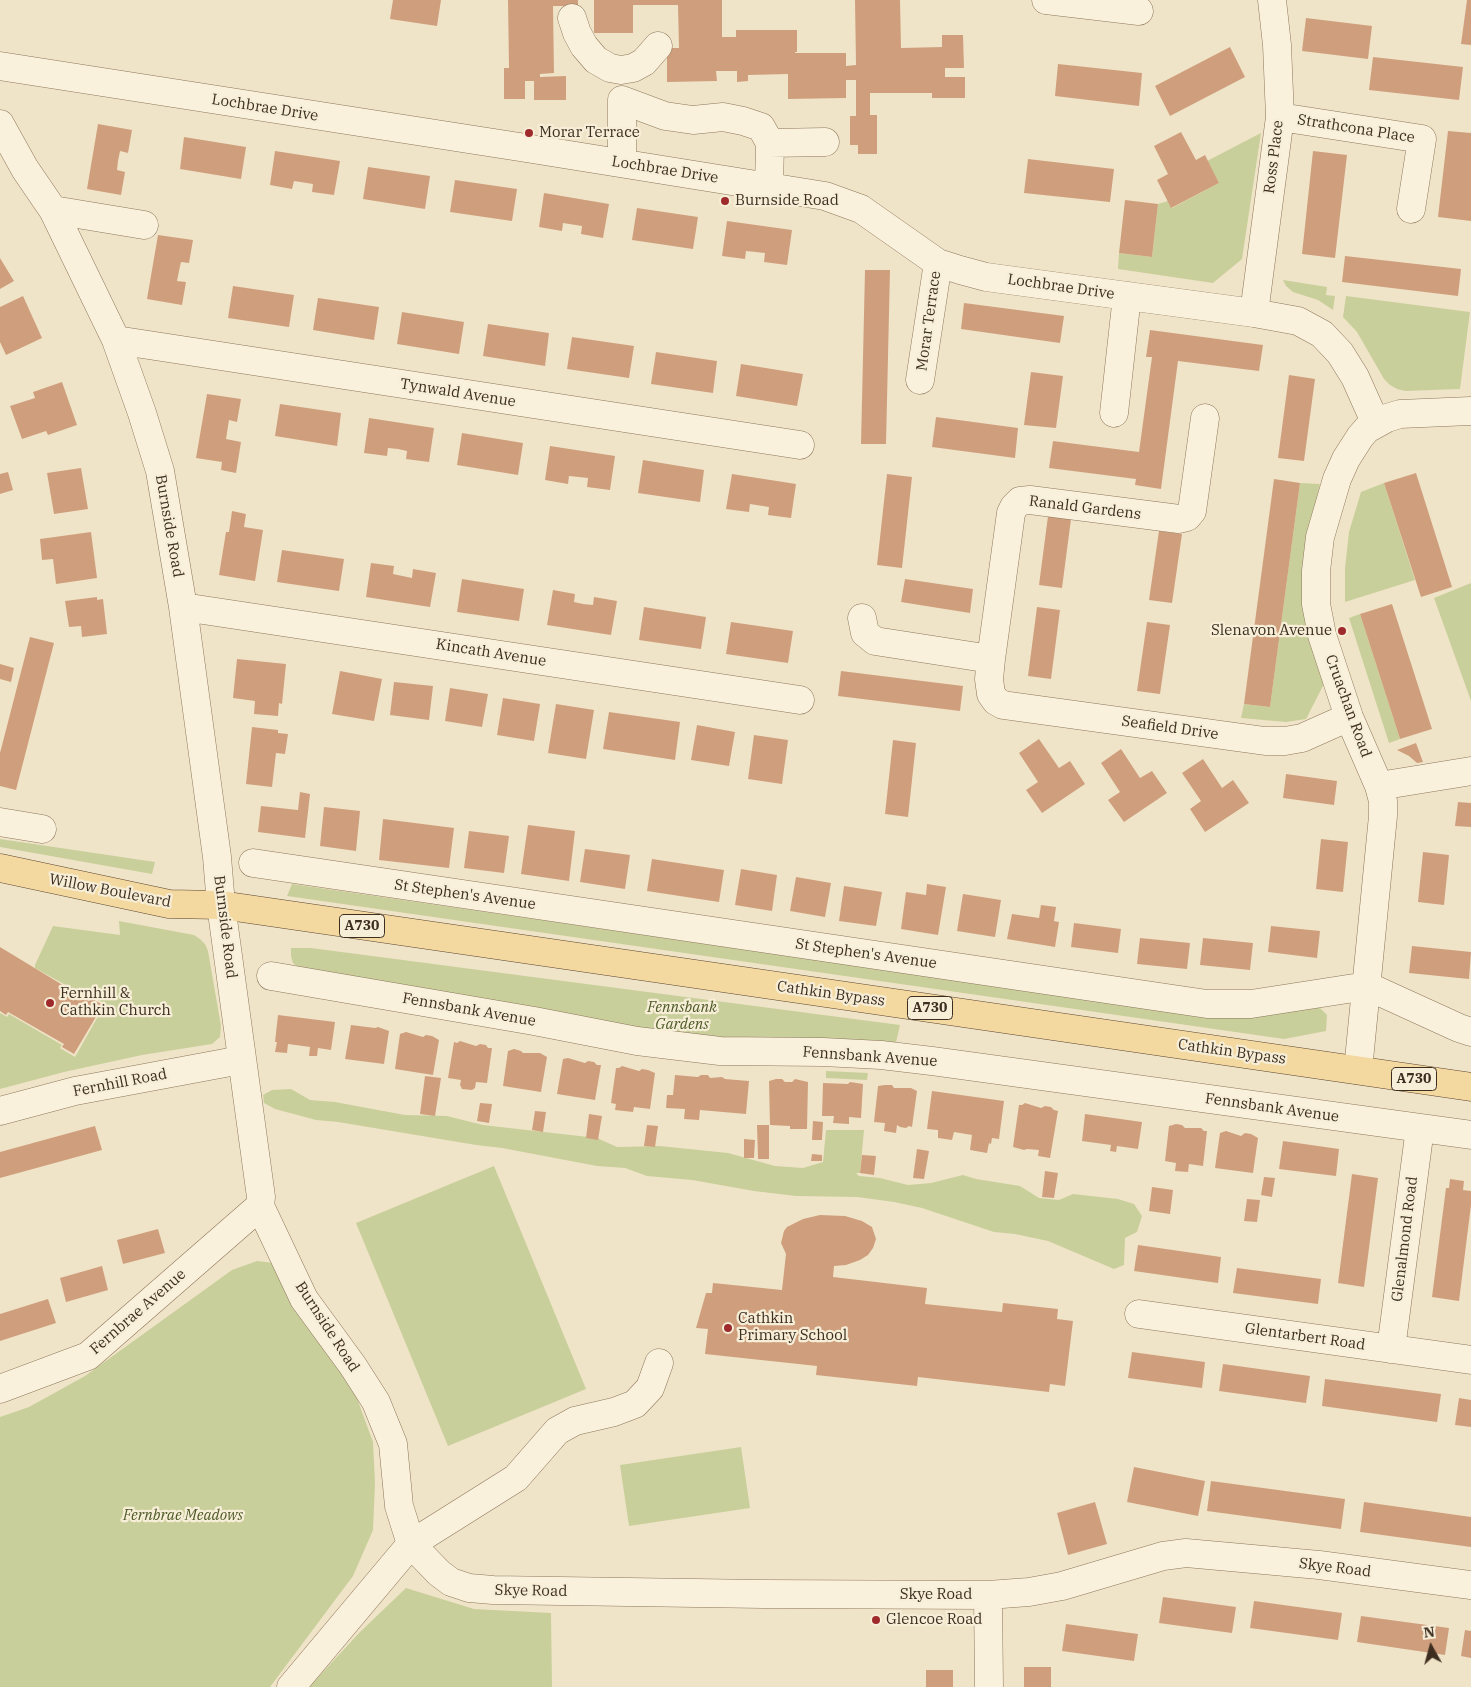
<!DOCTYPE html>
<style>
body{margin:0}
#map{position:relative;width:1471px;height:1687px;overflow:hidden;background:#f0e4c8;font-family:"IBM Plex Serif",serif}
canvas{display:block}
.north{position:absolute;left:1406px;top:1622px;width:50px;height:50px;-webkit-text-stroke:4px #f7eed8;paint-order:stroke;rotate:353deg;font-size:14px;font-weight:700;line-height:20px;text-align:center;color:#3d2e20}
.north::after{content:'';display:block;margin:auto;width:18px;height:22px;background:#3d2e20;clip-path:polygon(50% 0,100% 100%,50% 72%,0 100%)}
</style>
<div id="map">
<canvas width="1471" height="1687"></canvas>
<div class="north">N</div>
</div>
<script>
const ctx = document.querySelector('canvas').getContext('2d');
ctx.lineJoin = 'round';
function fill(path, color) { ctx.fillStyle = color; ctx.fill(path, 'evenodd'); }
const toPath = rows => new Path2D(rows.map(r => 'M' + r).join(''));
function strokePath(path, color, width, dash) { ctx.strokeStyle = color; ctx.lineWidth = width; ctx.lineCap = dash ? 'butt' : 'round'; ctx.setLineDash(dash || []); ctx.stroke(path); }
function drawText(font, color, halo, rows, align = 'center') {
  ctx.font = font + ' "IBM Plex Serif",serif'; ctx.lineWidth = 4.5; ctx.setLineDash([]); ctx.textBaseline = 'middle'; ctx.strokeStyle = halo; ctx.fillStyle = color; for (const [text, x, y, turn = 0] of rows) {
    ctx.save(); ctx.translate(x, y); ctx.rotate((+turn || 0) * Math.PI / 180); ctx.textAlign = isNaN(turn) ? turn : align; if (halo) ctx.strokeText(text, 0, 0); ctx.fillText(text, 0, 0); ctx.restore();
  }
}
fill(toPath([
 [1261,133,1242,259,1213,283,1118,269,1119,253,1152,257,1158,204,1168,201,1172,208,1219,183,1207,161],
 [1283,280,1327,287,1326,295,1335,296,1333,310,1318,300,1293,292,1286,286],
 [1346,296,1470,312,1460,389,1405,391,1397,389,1390,385,1384,379,1357,332,1343,317],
 [1300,483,1320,484,1305,550,1325,682,1306,719,1286,722,1241,718,1244,704,1270,707],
 [1384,483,1415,580,1345,602,1345,568,1349,532,1361,492],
 [1471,583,1471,701,1434,598],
 [1360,614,1400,739,1389,743,1349,618],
 [0,839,155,862,152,874,0,847],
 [292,884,1211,1017,1319,1007,1327,1015,1326,1031,1284,1039,287,896],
 [119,921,194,935,200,939,205,944,208,951,221,1026,220,1037,212,1044,142,1055,64,1072,0,1089,0,1013,7,1017,9,1014,62,1045,60,1048,75,1057,105,1004,91,995,89,998,35,968,35,965,53,926,120,935],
 [291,948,311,948,900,1025,895,1047,680,1037,302,970,293,963,291,956],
 [826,1071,868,1073,867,1080,826,1078],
 [291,1089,310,1100,335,1102,405,1115,447,1116,483,1125,597,1138,617,1147,660,1146,728,1153,775,1166,803,1168,823,1162,826,1130,864,1130,860,1173,856,1173,859,1176,880,1178,908,1185,931,1183,963,1175,976,1179,1020,1186,1039,1198,1059,1200,1073,1194,1118,1199,1134,1204,1142,1216,1137,1232,1125,1238,1124,1265,1114,1269,1048,1241,1015,1234,994,1232,922,1208,894,1202,857,1197,796,1196,754,1191,692,1180,647,1176,625,1168,597,1166,502,1148,476,1145,338,1122,316,1120,275,1109,264,1103,263,1095,272,1090],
 [494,1166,586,1389,448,1446,356,1223],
 [257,1261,274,1263,347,1371,373,1442,375,1483,373,1530,353,1576,270,1687,0,1687,0,1417,29,1407,85,1376,232,1270],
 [741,1447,750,1508,629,1526,620,1465],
 [406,1588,474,1609,551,1613,552,1687,309,1687,360,1632]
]), '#c9cf9b');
fill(toPath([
 [393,0,441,0,437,26,390,19],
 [508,0,578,0,578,6,553,6,554,73,540,74,540,77,566,76,566,100,534,100,534,81,525,81,525,99,504,99,504,68,509,68],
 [594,0,722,0,722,37,736,37,736,30,797,30,797,52,795,52,795,53,846,53,846,66,856,65,855,0,900,0,901,48,942,47,942,35,963,35,964,68,945,68,945,77,965,77,965,98,932,98,932,93,870,93,870,115,877,115,877,154,858,154,858,145,850,145,850,116,856,116,856,80,846,80,846,98,788,99,788,74,748,75,748,81,737,82,737,71,716,71,717,81,667,82,667,48,679,48,678,5,633,5,633,33,594,33],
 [1467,0,1471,0,1471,45,1461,44],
 [1306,18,1372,26,1368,59,1302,51],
 [1230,47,1245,77,1170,116,1155,86],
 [1373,57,1463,67,1459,100,1369,90],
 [1058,64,1142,73,1139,106,1055,96],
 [98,124,132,130,128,153,120,151,118,161,117,170,125,172,121,195,87,189],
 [1448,131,1471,133,1471,221,1438,217],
 [1181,132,1196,160,1205,155,1219,183,1171,208,1157,180,1168,174,1154,146],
 [184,137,246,147,241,179,180,169],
 [275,151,340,161,334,195,312,192,313,184,294,181,292,189,270,185],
 [1313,151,1347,155,1335,258,1302,254],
 [1028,159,1114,169,1110,202,1024,193],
 [368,167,430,176,425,209,363,199],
 [455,180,517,189,512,221,450,212],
 [544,193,609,204,603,238,581,234,582,226,563,223,562,231,539,227],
 [1125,200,1158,204,1152,257,1119,253],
 [637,208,698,217,693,249,632,240],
 [727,221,792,230,787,265,764,262,765,253,746,251,745,259,722,256],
 [158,235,193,240,189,263,181,262,179,271,177,281,186,282,182,305,147,299],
 [1345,256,1461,269,1458,296,1342,282],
 [0,258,14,281,0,289],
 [865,270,890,270,886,444,861,444],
 [233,286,294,295,289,327,228,318],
 [23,296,42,338,6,355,0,342,0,307],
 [318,298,379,307,374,340,313,330],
 [964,303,1064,316,1060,343,961,329],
 [402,312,464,322,459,354,397,344],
 [488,324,549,333,545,366,483,356],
 [1150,330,1263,345,1259,371,1178,361,1161,489,1135,485,1136,479,1049,468,1053,441,1139,452,1152,357,1146,357],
 [572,337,634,346,629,378,567,369],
 [656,352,717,361,713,393,651,384],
 [741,364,803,374,797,406,736,396],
 [1031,372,1063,376,1056,428,1024,425],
 [1289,375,1315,379,1304,461,1278,458],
 [62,382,77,425,48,435,46,431,22,439,10,406,35,398,33,392],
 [207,394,241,399,237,422,229,420,226,439,241,442,236,473,221,470,222,462,196,458],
 [280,404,341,413,337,446,275,436],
 [936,417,1018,428,1015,458,932,447],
 [369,418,434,428,429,462,406,459,407,451,398,449,388,448,387,456,364,453],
 [462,433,523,443,518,475,457,465],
 [550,446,615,456,610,490,587,487,588,478,569,476,568,484,545,480],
 [643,460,704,470,700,502,638,493],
 [81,468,88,509,54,514,47,473],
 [8,472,13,490,0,494,0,474],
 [1416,473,1452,587,1421,597,1384,483],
 [732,474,796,484,791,518,768,515,769,507,750,504,749,512,726,509],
 [887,474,912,477,902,568,877,565],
 [1274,479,1300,483,1270,707,1244,704],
 [232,511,246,514,244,527,263,530,255,581,219,575,226,532,229,532],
 [1048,516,1071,519,1062,588,1039,585],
 [1159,531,1182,534,1172,603,1149,600],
 [91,532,97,578,56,584,53,559,42,560,40,539],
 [282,550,344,559,339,591,277,582],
 [371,563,394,566,393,574,412,578,413,569,436,573,430,607,366,597],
 [462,579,524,589,519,621,457,612],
 [905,579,973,589,970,613,901,602],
 [553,590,575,594,574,602,583,604,593,605,594,597,617,601,611,635,547,625],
 [97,597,97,600,103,599,107,634,82,637,81,626,69,627,65,601],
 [1392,604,1432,729,1400,739,1360,614],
 [644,607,706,617,701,649,639,640],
 [1037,607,1060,610,1051,679,1028,676],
 [731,622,793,631,788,663,726,654],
 [1147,622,1170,625,1160,694,1137,691],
 [30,637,54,643,16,790,0,786,0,753],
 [237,659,286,664,282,704,279,703,278,716,254,714,255,701,233,698],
 [0,664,14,668,11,682,0,679],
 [340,671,382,679,374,721,332,714],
 [841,671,963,686,960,711,838,696],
 [394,682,433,686,429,720,390,715],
 [450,688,488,694,482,727,445,721],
 [503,698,540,704,534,741,497,735],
 [556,704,594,710,586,759,548,753],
 [609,712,680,722,675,760,603,749],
 [697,725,735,732,729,766,691,760],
 [252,727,278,730,278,733,288,734,285,754,276,753,272,787,246,784],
 [754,735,788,740,782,784,748,779],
 [1039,739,1059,768,1070,761,1085,784,1042,813,1026,790,1038,782,1019,753],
 [893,740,916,743,908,817,885,814],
 [1416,743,1423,762,1417,763,1409,756,1397,750],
 [1121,749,1140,778,1152,771,1167,793,1124,822,1108,800,1120,792,1101,763],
 [1203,759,1222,788,1233,780,1249,803,1205,832,1190,809,1201,801,1182,773],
 [1286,774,1337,781,1334,805,1283,798],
 [300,792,310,794,305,838,258,832,261,806,298,810],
 [1458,802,1471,803,1471,827,1455,826],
 [324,807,360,811,356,851,320,846],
 [383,819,454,828,449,868,379,860],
 [528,825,575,831,569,881,521,874],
 [469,831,509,836,504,873,464,868],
 [1321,839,1348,842,1343,892,1316,889],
 [585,849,630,855,625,889,580,882],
 [1423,852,1449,855,1444,905,1418,902],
 [652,859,724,870,719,902,647,891],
 [741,869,777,875,772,911,735,905],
 [796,877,831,883,825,917,790,911],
 [927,884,946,887,938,935,901,929,906,892,926,895],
 [844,886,882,892,876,926,839,921],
 [963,894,1001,900,995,937,957,931],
 [1041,905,1056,907,1054,921,1059,922,1055,947,1007,939,1012,914,1039,918],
 [1074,923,1121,929,1118,953,1071,947],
 [1271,926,1320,931,1317,958,1268,952],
 [1140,938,1190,943,1187,969,1137,964],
 [1203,938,1253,943,1250,970,1200,965],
 [1412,946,1471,952,1469,979,1409,973],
 [0,947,89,1001,91,998,103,1005,74,1054,62,1047,64,1044,8,1012,6,1015,0,1011],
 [278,1015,335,1022,331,1050,318,1048,317,1056,309,1056,310,1047,288,1044,287,1053,275,1052,277,1042,275,1042],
 [351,1025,375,1028,378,1027,389,1031,384,1064,345,1059],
 [406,1032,423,1037,426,1035,432,1036,439,1040,433,1075,395,1069,400,1034],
 [460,1041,476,1046,480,1044,486,1045,488,1048,492,1048,487,1083,476,1082,475,1088,472,1090,462,1089,460,1085,461,1080,448,1078,454,1042,457,1043],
 [514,1049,521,1051,523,1053,540,1053,547,1057,541,1092,503,1086,508,1051],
 [568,1058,585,1063,588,1061,594,1062,597,1065,601,1065,595,1100,557,1094,563,1059],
 [622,1066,639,1071,642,1069,648,1070,655,1073,650,1109,634,1107,633,1112,615,1110,616,1104,611,1103,616,1068,619,1068],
 [675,1075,698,1077,701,1075,708,1075,710,1078,722,1077,725,1079,749,1081,746,1114,700,1110,699,1120,684,1119,685,1109,666,1108,667,1095,673,1095],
 [425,1076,441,1078,435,1116,420,1114],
 [776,1079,782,1079,785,1082,792,1082,795,1079,808,1082,807,1129,790,1129,790,1126,770,1125,769,1081],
 [850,1082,863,1084,861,1118,849,1117,849,1124,833,1123,834,1116,822,1116,823,1083,848,1084],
 [885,1085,892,1085,894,1088,911,1088,917,1091,912,1127,909,1126,906,1128,900,1127,897,1125,896,1133,884,1131,885,1123,874,1122,878,1086],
 [932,1091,1004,1101,999,1139,992,1138,991,1144,989,1143,987,1153,970,1150,972,1135,954,1132,952,1140,938,1138,938,1130,927,1129],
 [480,1103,492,1104,489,1123,477,1121],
 [1025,1103,1041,1108,1045,1106,1051,1107,1054,1110,1058,1111,1050,1158,1038,1156,1039,1150,1027,1149,1024,1150,1013,1147,1019,1105,1022,1105],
 [535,1111,546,1112,543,1132,532,1130],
 [589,1114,602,1116,598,1140,586,1138],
 [1085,1114,1142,1122,1138,1149,1117,1146,1116,1152,1110,1151,1111,1145,1082,1141],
 [813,1121,823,1122,822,1140,812,1140],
 [1176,1124,1182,1125,1185,1128,1201,1128,1204,1131,1207,1131,1203,1166,1189,1164,1188,1172,1175,1171,1176,1163,1165,1161,1169,1126],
 [647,1125,658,1126,655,1147,644,1146],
 [757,1125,769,1125,769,1159,758,1159],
 [95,1126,102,1150,0,1178,0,1152],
 [1226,1131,1241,1136,1245,1133,1251,1134,1258,1138,1253,1173,1215,1168,1220,1133],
 [744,1139,755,1140,754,1158,744,1158],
 [1283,1141,1339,1149,1336,1176,1279,1169],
 [917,1149,929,1151,924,1179,913,1178],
 [812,1154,822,1155,822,1161,811,1161],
 [862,1155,876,1156,874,1175,860,1173],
 [1045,1171,1058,1173,1054,1198,1042,1197],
 [1352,1174,1378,1178,1364,1287,1338,1283],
 [1264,1177,1275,1178,1272,1197,1261,1195],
 [1450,1179,1464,1181,1463,1190,1471,1191,1471,1205,1459,1301,1432,1297,1446,1188,1449,1188],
 [1152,1187,1173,1190,1170,1214,1149,1211],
 [1247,1199,1260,1200,1257,1222,1244,1221],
 [820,1215,845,1216,862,1221,872,1227,876,1239,873,1248,868,1255,860,1260,846,1265,834,1266,833,1277,927,1288,925,1304,1002,1312,1003,1303,1058,1309,1057,1319,1073,1321,1065,1386,1050,1384,1049,1392,918,1377,917,1386,816,1375,817,1366,705,1354,708,1329,696,1328,706,1293,712,1293,713,1283,782,1290,786,1254,781,1243,784,1231,787,1227,803,1219],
 [158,1229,165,1253,123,1264,117,1240],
 [1138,1245,1221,1257,1218,1283,1134,1271],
 [102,1266,108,1290,66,1302,60,1278],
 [1237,1268,1321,1279,1318,1304,1233,1293],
 [48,1299,56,1323,0,1341,0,1314],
 [1132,1352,1205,1362,1202,1388,1128,1378],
 [1223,1364,1310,1376,1306,1403,1219,1391],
 [1325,1379,1441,1394,1437,1422,1322,1406],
 [1459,1398,1471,1400,1471,1427,1455,1425],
 [1134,1467,1205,1481,1198,1516,1127,1502],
 [1211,1481,1345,1499,1341,1529,1207,1511],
 [1095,1502,1107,1544,1068,1555,1057,1513],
 [1364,1502,1471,1517,1471,1547,1360,1532],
 [1163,1597,1236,1607,1232,1633,1159,1623],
 [1254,1601,1342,1613,1338,1640,1250,1628],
 [1361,1616,1449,1628,1445,1655,1357,1642],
 [1066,1624,1138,1634,1134,1661,1062,1651],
 [1465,1630,1471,1631,1471,1658,1461,1656],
 [1024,1667,1051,1667,1051,1687,1024,1687],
 [926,1670,953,1670,953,1687,926,1687]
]), '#cf9f7d');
const minor = toPath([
 [1046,0,1139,11],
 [572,18,577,33,584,46,596,60,610,68,621,70,633,68,644,62,658,46],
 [0,66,526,148,825,196,861,209,938,263,960,270,986,277,1254,313,1298,321,1322,334,1340,353,1355,377,1376,424],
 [1280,117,1422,139,1411,209],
 [0,124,25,169,53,210,116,340,142,413,160,471,183,607,217,857,221,905,261,1197,260,1206,304,1299,353,1366,376,1402,393,1444,399,1506,411,1544,439,1573,451,1582,469,1588,493,1590,763,1594,988,1595,1029,1592,1062,1586,1163,1556,1186,1553,1319,1565,1471,1585],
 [770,143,825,142],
 [622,163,622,100,665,116,693,120,723,117,743,121,761,127,770,143,769,187],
 [53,210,144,225],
 [1254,313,1280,117,1277,45,1272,0],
 [116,340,800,445],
 [920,380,938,263],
 [1114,413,1127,296],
 [1205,418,1192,511,1187,517,1179,519,1030,500,1020,501,1014,507,1011,513,991,659,989,679,991,694,996,701,1003,705,1265,741,1285,741,1302,738,1349,717],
 [183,607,800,700],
 [862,618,865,633,875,641,991,659],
 [1379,786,1471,771],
 [0,822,42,829],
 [253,863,1207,1004,1251,1004,1367,986,1459,1028,1471,1032],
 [271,976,534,1021,637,1041,720,1051,823,1052,881,1055,932,1061,1471,1135],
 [1358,1070,1383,816,1383,801,1379,786,1349,717,1322,635,1316,604,1316,571,1320,537,1337,479,1346,459,1360,437,1367,429,1387,418,1400,414,1471,411],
 [0,1111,75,1091,241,1060],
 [1139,1314,1471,1360],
 [1391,1349,1420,1128],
 [0,1389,88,1356,260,1206],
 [988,1595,989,1687],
 [291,1687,411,1544,516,1478,557,1431,575,1421,614,1412,635,1404,650,1388,659,1363]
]);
const major = toPath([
 [0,868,169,904,221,905,1471,1087]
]);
strokePath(minor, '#8d765c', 29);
strokePath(major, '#5b4430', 29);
strokePath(minor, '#faf1dc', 28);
strokePath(major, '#f3d9a0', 28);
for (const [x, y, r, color] of [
 [529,133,5,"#9e2a2b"],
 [725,201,5,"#9e2a2b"],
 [1342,631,5,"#9e2a2b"],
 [50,1003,5,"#9e2a2b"],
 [728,1328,5,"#9e2a2b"],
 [876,1620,5,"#9e2a2b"]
]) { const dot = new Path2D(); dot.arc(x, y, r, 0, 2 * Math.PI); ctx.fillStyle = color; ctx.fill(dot); strokePath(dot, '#f7eed8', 2); }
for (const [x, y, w] of [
 [362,926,45],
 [930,1008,45],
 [1414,1079,45]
]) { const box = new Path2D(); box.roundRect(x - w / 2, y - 11.5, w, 23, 4); ctx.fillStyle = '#f7eed8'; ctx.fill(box); strokePath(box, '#3d2e20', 1); }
drawText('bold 14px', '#3d2e20', null, [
 ["A730",362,926],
 ["A730",930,1008],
 ["A730",1414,1079]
]);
drawText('15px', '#3d2e20', '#f7eed8', [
 ["Lochbrae Drive",265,108,9],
 ["Strathcona Place",1356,129,9],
 ["Ross Place",1274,157,-83],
 ["Lochbrae Drive",665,170,9],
 ["Lochbrae Drive",1061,287,8],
 ["Morar Terrace",929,321,-82],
 ["Tynwald Avenue",458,393,9],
 ["Ranald Gardens",1085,508,7],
 ["Burnside Road",169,526,80],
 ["Kincath Avenue",491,653,9],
 ["Cruachan Road",1348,706,70],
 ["Seafield Drive",1170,728,8],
 ["Willow Boulevard",110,891,11],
 ["St Stephen's Avenue",465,895,8],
 ["Burnside Road",225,927,83],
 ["St Stephen's Avenue",866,954,8],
 ["Cathkin Bypass",831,994,8],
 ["Fennsbank Avenue",469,1010,10],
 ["Cathkin Bypass",1232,1052,8],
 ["Fennsbank Avenue",870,1057,4],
 ["Fernhill Road",120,1083,-11],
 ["Fennsbank Avenue",1272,1108,8],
 ["Glenalmond Road",1405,1239,-83],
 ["Fernbrae Avenue",138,1312,-41],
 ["Burnside Road",327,1327,57],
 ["Glentarbert Road",1305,1337,8],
 ["Skye Road",1335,1568,7],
 ["Skye Road",531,1591,1],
 ["Skye Road",936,1595]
]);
drawText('15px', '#3d2e20', '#f7eed8', [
 ["Morar Terrace",539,133],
 ["Burnside Road",735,201],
 ["Slenavon Avenue",1332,631,"right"],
 ["Fernhill &",60,994],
 ["Cathkin Church",60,1011],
 ["Cathkin",738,1319],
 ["Primary School",738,1336],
 ["Glencoe Road",886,1620]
], 'left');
drawText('italic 15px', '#4d5a26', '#f7eed8', [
 ["Fennsbank",682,1008],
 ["Gardens",682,1025],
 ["Fernbrae Meadows",183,1516]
]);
</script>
